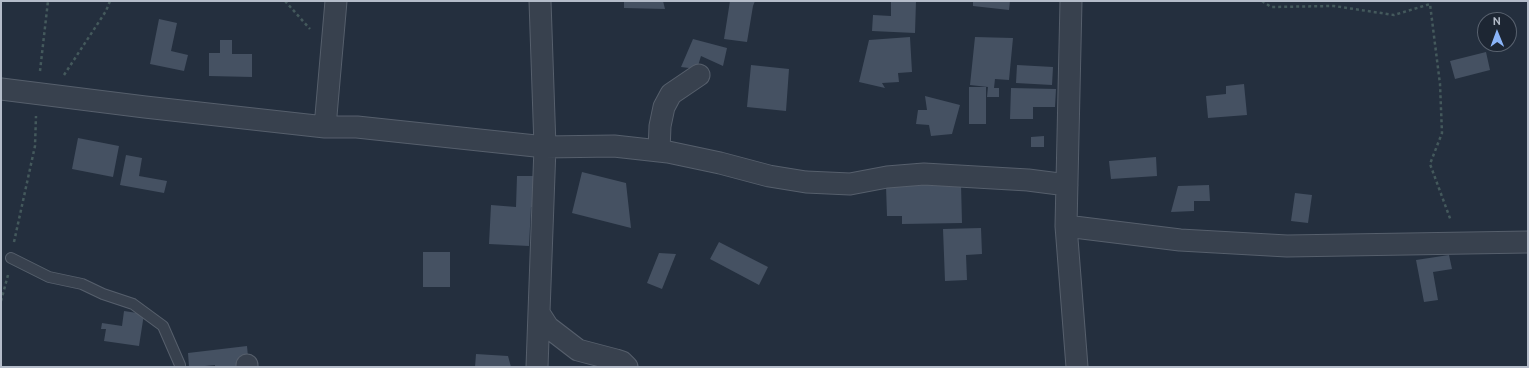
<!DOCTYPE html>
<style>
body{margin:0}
#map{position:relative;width:1529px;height:368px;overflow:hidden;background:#242f3e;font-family:Ubuntu,sans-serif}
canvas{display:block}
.frame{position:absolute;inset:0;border:2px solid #b4bcc9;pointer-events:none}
.north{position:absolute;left:1477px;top:12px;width:40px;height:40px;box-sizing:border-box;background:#1d2633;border:1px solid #59626f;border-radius:50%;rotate:359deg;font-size:11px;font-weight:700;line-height:16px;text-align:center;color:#b4bcc9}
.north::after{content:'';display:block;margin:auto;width:14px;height:18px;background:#8ab4f8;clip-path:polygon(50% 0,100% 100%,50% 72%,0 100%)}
</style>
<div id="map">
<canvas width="1529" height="368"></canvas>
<div class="frame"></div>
<div class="north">N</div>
</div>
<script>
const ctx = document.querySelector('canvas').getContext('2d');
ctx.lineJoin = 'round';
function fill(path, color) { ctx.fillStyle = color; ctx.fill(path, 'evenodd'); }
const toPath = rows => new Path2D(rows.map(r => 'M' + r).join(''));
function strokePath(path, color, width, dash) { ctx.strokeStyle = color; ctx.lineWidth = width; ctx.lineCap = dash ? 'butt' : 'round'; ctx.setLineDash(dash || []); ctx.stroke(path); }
fill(toPath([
 [624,1,663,1,665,9,624,8],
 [730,1,755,1,753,6,747,42,724,39],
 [891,1,916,1,915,33,872,31,873,15,891,16],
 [973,1,1010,1,1009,10,973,6],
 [159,19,177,23,171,51,188,55,184,71,150,64],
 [910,37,912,72,898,73,899,82,882,83,885,88,859,82,869,40],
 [975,37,1013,38,1009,80,995,79,994,88,999,88,999,97,987,97,988,87,970,85],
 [693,39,727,48,723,66,701,56,697,69,681,67],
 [220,40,232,40,232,54,252,54,252,77,209,76,209,53,220,53],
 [1486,52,1490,70,1455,79,1450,61],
 [751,65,789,69,786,111,747,107],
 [1017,65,1053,67,1052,85,1016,83],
 [1244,84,1247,115,1208,118,1206,96,1226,94,1226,86],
 [969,87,986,87,986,124,969,124],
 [1011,88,1056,89,1055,107,1033,107,1033,119,1010,119],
 [925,96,960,105,952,134,931,136,929,125,916,124,918,110,927,110],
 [1044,136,1044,147,1031,147,1031,137],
 [78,138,119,146,113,177,72,169],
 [126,155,142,158,139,176,167,181,164,193,120,185],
 [1156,157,1157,176,1111,179,1109,161],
 [582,172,626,183,631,228,572,213],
 [517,176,538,176,537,207,531,207,529,246,489,244,491,205,516,207],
 [961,184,962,223,902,224,902,216,887,216,886,186],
 [1209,185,1210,201,1194,201,1194,211,1171,212,1178,186],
 [1295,193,1312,195,1308,223,1291,221],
 [981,228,982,254,966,255,967,280,945,281,943,229],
 [719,242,768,267,759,285,710,259],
 [423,252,450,252,450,287,423,287],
 [659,253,676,254,662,289,647,283],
 [1449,255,1452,269,1433,272,1438,300,1424,302,1416,260],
 [124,311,144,314,139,346,104,341,106,329,101,329,102,323,122,326],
 [247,346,249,367,215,367,215,365,205,366,205,367,189,367,188,353],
 [476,354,508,356,511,367,475,367]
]), '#455162');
const service = toPath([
 [11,258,49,277,82,284,103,294,133,304,163,326,180,365]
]);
const minor = toPath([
 [1071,1,1066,226,1077,367],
 [1,89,145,107,325,127,357,127,545,147,614,146,668,152,720,163,769,176,806,182,850,184,887,177,924,174,1028,180,1067,185],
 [325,127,336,1],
 [659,151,660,126,664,107,671,94,699,75],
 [1066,226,1180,240,1287,246,1528,242],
 [539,313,548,327,578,350,616,360,622,362,627,367],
 [247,367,247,365],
 [537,367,545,147,540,1]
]);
strokePath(service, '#565f6c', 12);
strokePath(minor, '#565f6c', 23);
strokePath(toPath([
 [285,1,310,29],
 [1262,1,1271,7,1334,6,1394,15,1430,4,1440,84,1442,133,1430,164,1451,221],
 [40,71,48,1],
 [64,75,106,11,110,1],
 [14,242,35,146,36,116],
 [1,301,8,275]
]), '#44595c', 2.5, [3, 3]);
strokePath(service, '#38414e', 10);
strokePath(minor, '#38414e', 21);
</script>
